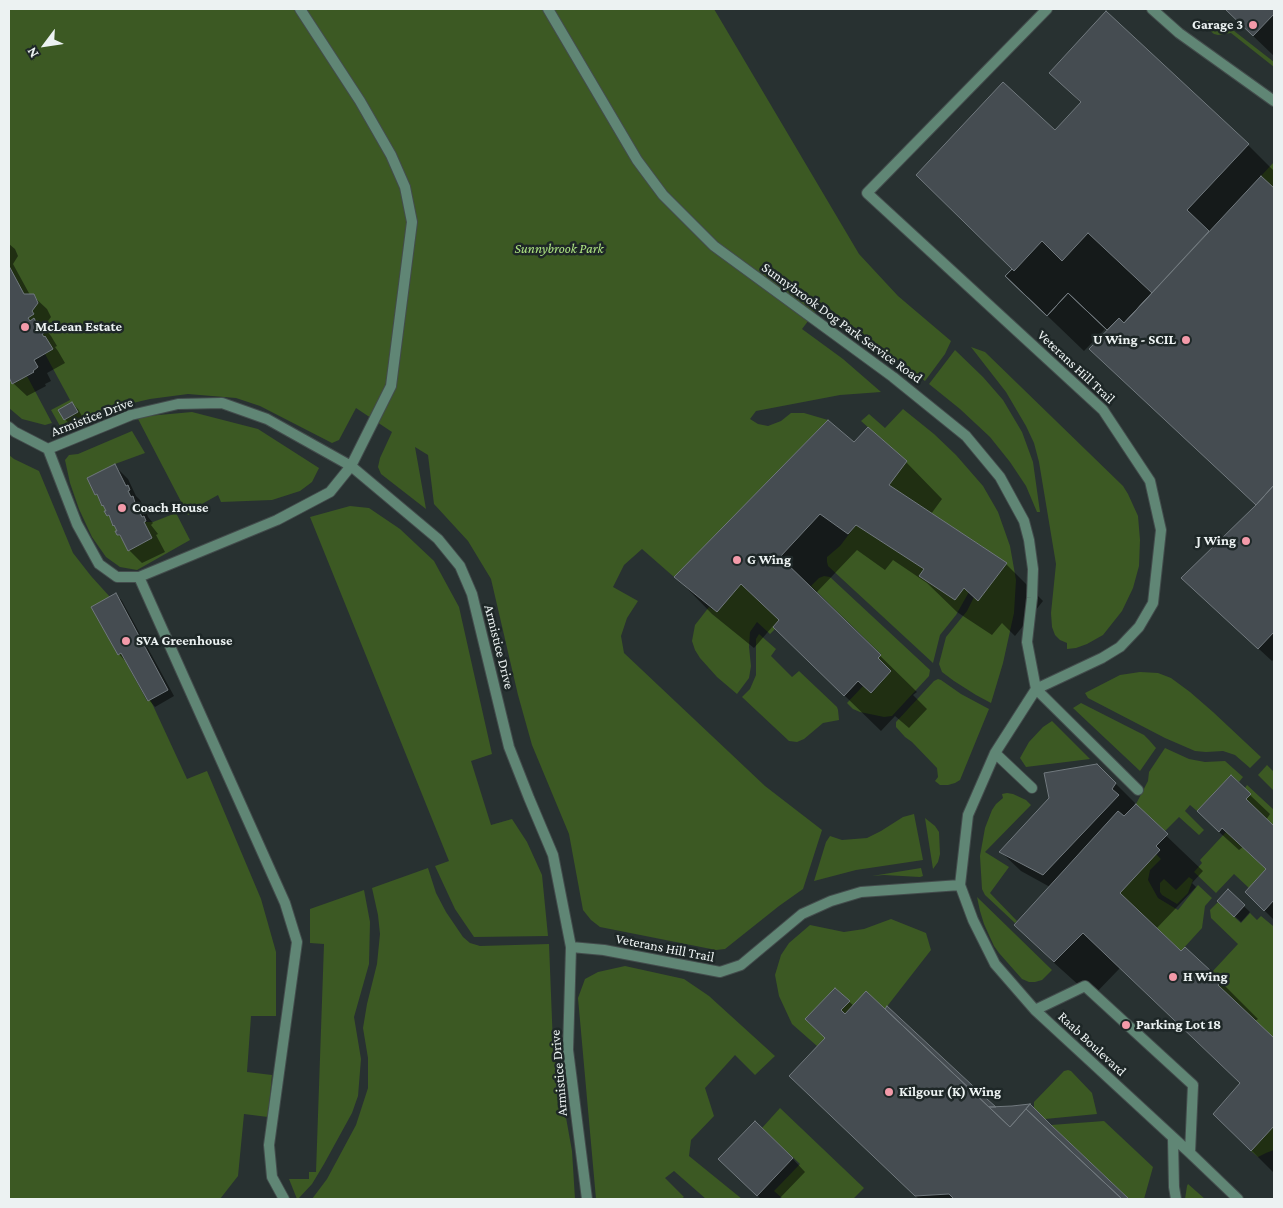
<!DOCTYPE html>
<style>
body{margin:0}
#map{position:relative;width:1283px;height:1208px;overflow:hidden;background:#283131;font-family:"Crimson Pro",serif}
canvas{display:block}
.frame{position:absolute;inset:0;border:10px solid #ecf2f2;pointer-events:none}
.north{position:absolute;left:20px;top:20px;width:50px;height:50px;-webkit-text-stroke:4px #1e2727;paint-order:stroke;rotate:239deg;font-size:14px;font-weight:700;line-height:20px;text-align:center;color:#ecf2f2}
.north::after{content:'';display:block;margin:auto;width:18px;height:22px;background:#ecf2f2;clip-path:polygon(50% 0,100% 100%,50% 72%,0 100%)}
</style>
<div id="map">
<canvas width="1283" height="1208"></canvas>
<div class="frame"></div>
<div class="north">N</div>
</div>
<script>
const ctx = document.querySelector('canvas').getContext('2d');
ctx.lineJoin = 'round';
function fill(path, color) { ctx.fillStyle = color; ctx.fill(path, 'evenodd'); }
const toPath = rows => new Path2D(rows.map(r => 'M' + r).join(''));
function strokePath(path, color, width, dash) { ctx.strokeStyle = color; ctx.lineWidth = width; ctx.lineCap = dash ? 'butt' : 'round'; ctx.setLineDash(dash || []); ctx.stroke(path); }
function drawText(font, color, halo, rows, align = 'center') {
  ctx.font = font + ' "Crimson Pro",serif'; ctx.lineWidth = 5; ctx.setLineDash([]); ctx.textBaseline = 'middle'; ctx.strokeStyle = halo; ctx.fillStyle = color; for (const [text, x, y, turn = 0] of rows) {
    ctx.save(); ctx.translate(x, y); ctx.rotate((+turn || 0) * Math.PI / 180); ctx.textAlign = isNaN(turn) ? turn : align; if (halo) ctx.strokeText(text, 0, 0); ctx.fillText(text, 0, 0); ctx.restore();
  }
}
fill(toPath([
 [9,9,714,9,859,254,898,296,951,341,945,354,925,381,822,303,802,329,843,359,881,392,840,395,756,411,750,419,758,424,768,426,781,421,791,413,804,413,828,420,674,577,642,549,624,565,613,587,638,601,627,618,621,636,624,653,765,786,822,830,803,889,779,906,725,949,716,950,600,927,591,920,583,910,569,834,532,745,518,695,491,579,468,541,434,504,428,455,415,447,426,509,381,474,378,467,380,458,392,432,356,408,339,440,332,443,260,406,236,398,188,394,150,399,107,409,60,426,51,410,70,400,45,354,53,349,45,336,44,337,42,334,44,332,38,321,36,322,34,318,30,321,28,318,34,314,32,311,38,302,34,294,24,294,9,266],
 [1208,20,1213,25,1216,23,1221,24,1229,27,1274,62,1274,67,1231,33,1218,35,1214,34,1204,26,1204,24],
 [1274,162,1274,188,1261,176],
 [971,347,985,352,1123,486,1128,494,1138,516,1140,540,1139,566,1133,588,1122,611,1103,635,1087,644,1076,648,1067,649,1067,643,1060,640,1055,635,1052,627,1051,613,1056,564,1039,462,1034,443,1026,426,1006,392],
 [955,350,983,377,1003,400,1022,432,1033,462,1040,512,1037,512,1026,486,1010,462,990,437,960,409,929,384],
 [27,376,52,423,45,425,22,419,9,408,9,377,13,384],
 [903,409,934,434,956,455,983,486,998,512,1010,546,1016,580,1014,613,1003,663,991,703,976,695,954,681,942,672,939,664,946,637,967,611,974,597,978,600,1007,563,889,485,906,461,861,421,869,414,885,428],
 [192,412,258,429,319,468,312,482,300,491,272,500,221,502,218,495,191,510,192,513,188,515,137,417],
 [132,431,145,453,115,464,87,478,95,495,97,494,101,505,103,505,106,511,105,511,107,516,109,515,112,525,114,525,117,531,115,531,117,535,120,535,128,551,152,538,144,522,153,522,176,513,190,540,137,570,120,567,106,557,92,537,79,509,70,483,65,460,69,455,78,454],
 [9,455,14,459,39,471,73,553,91,576,110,597,91,607,118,655,121,653,147,701,150,699,187,779,207,771,261,899,276,952,276,1016,251,1016,247,1072,272,1075,268,1117,244,1114,238,1176,220,1199,9,1199],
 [350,506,369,508,400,529,434,561,459,607,492,754,471,761,491,825,512,819,527,842,542,875,548,936,474,937,455,909,435,866,449,861,310,517],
 [856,525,924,569,919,576,955,600,964,588,969,592,956,615,940,635,933,663,828,566,827,562,827,557,840,546],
 [824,576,830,577,930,670,929,676,892,716,884,717,860,712,853,709,847,703,863,686,872,693,891,671,878,658,881,654,811,586,819,578],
 [741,584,779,620,773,627,775,629,770,634,757,622,750,632,749,647,751,666,749,678,737,694,717,677,700,658,695,650,692,641,695,625,709,607,717,612],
 [759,634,776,649,771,656,792,677,799,671,837,707,838,710,839,720,823,723,804,739,797,742,789,741,742,697,750,689,756,675,756,639],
 [1140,672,1158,673,1171,678,1190,692,1213,712,1261,757,1250,768,1235,755,1223,751,1206,752,1195,751,1165,738,1088,698,1085,693,1120,675],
 [938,679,941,680,961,694,989,709,960,780,955,783,948,785,940,785,935,781,938,777,937,768,912,742,905,737,896,727,896,722,934,681],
 [1081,703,1144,735,1149,740,1156,748,1140,771,1073,708],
 [1052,721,1090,759,1026,767,1020,758,1029,742,1043,727],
 [1165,748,1189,759,1205,762,1225,761,1243,777,1239,782,1231,775,1197,811,1190,805,1185,811,1204,830,1199,835,1179,817,1165,831,1136,804,1148,781,1149,772],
 [1267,765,1274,772,1274,791,1258,775],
 [1247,785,1274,810,1274,826,1246,799,1251,794,1245,788],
 [1007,793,1013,794,1026,800,1031,805,985,852,1009,867,990,893,1017,921,1015,923,985,895,982,889,980,856,985,828,992,810,996,804,1003,798,1002,794],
 [914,814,923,860,856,870,814,881,826,842,830,836,842,840,867,838,881,831,903,817],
 [925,818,935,826,939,832,940,854,938,862,933,869],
 [1226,832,1266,869,1249,888,1234,874,1216,893,1194,872,1202,863,1200,860],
 [1156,854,1161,859,1150,870,1148,880,1158,898,1178,910,1198,885,1212,898,1205,906,1202,928,1181,951,1120,893],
 [428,868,436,893,446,912,463,937,470,943,480,946,549,944,553,1045,572,1151,575,1199,312,1199,327,1179,356,1125,368,1088,368,1058,363,1028,367,1004,377,964,380,934,378,915,372,888],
 [921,868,923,876,920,877,884,875,872,876],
 [1189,877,1193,880,1188,893,1177,904,1162,895,1160,892,1160,883,1164,879,1176,890],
 [364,890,370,922,369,964,354,1017,361,1059,358,1096,352,1113,324,1164,312,1184,298,1199,297,1199,289,1179,309,1179,309,1172,316,1172,324,944,310,943,310,909],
 [977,897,1052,970,1042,980,1035,982,1029,982,1022,979,999,953,994,946,984,924,980,911],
 [1218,902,1241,923,1250,913,1257,920,1261,916,1273,926,1274,925,1274,1038,1218,985,1222,981,1212,972,1238,944,1211,918,1210,910],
 [891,919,926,933,931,950,885,1009,866,992,845,1014,841,1010,849,1001,835,988,806,1019,825,1038,817,1046,792,1024,779,996,775,975,781,955,789,943,810,925,844,932,864,929],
 [625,966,684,979,709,996,775,1056,755,1075,735,1055,705,1088,714,1116,691,1140,689,1156,742,1199,706,1199,674,1171,665,1178,684,1197,681,1199,596,1199,578,998,585,979,598,972],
 [1068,1070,1071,1071,1092,1093,1097,1114,1045,1119,1034,1108,1034,1102,1064,1071],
 [780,1108,864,1188,853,1199,783,1199,774,1191,800,1164,762,1128],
 [1104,1121,1153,1167,1144,1199,1129,1199,1051,1125],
 [1274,1126,1274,1150,1266,1153,1258,1157,1251,1151],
 [1188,1184,1205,1199,1185,1199,1187,1186]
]), '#3c5923');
fill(toPath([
 [1225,9,1274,9,1274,56],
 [1051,73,1248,145,1274,171,1274,659,1272,661,1196,591,1257,505,1105,329,1084,351,1006,276,1013,269,1055,132,1081,103],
 [9,244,15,249,18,256,13,264,30,295,33,296,47,309,51,317,45,325,47,328,45,329,51,336,57,346,55,347,58,351,65,363,47,373,51,381,45,384,46,386,27,396,13,383,9,375],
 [72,403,78,409,83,418,71,426,65,419,60,410],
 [855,444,906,462,942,499,931,514,1006,564,1043,601,1015,636,1002,623,992,635,957,612,927,583,893,560,885,570,857,550,816,593,917,692,913,695,927,709,909,728,895,716,881,731,773,626,754,648,712,614,676,577],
 [115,466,128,479,136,496,140,500,142,504,141,505,146,510,148,517,153,523,151,525,158,534,156,535,165,552,142,563,129,550,124,540,118,535,118,529,114,525,111,519,108,515,107,509,103,505,100,498,96,494],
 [116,594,122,601,174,696,155,707,149,700,126,660,125,661,119,654],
 [1097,765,1135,803,1134,805,1203,871,1192,883,1196,887,1156,929,1181,952,1212,973,1258,1019,1255,1021,1274,1039,1274,1173,1251,1150,1241,1084,1120,968,1092,997,1052,961,1016,925,1050,887,1021,871,1001,852],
 [1231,777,1270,814,1266,820,1274,828,1274,920,1246,892,1267,870,1243,847,1239,850,1218,831],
 [1228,891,1250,912,1241,922,1218,900],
 [835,989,854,1006,885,1011,887,1008,995,1108,1030,1106,1128,1199,919,1199,790,1076,826,1038],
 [792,1158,805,1172,779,1199,761,1199,733,1173]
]), '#0007');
const building = toPath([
 [1225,9,1274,9,1274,14,1253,36,1225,9],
 [1106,11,1249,144,1187,210,1209,231,1124,323,1119,318,1107,330,1068,293,1047,316,1005,276,1012,269,916,175,1003,82,1055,130,1081,102,1049,73,1106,11],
 [1261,176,1274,188,1274,485,1256,505,1089,349,1119,318,1124,323,1261,176],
 [1088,233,1152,293,1124,323,1119,318,1107,330,1068,293,1047,316,1005,276,1012,269,1014,271,1042,241,1062,261,1088,233],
 [9,266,24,294,34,294,38,303,32,311,34,314,28,318,30,321,34,318,36,322,38,321,45,332,42,334,44,337,45,336,53,349,34,360,38,367,33,371,34,372,12,384,9,377,9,266],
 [72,402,78,412,64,420,58,410,72,402],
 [828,420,854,442,868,427,907,461,889,485,1007,563,978,601,964,588,955,600,919,576,924,569,856,525,848,534,820,514,780,557,881,655,878,658,891,671,871,693,858,681,844,696,773,627,779,620,741,584,717,612,674,577,828,420],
 [115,464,126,486,128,485,130,490,128,491,131,497,133,496,136,506,138,505,140,510,139,511,142,517,144,516,146,521,144,522,152,538,128,551,120,535,117,535,115,531,117,531,114,525,113,526,109,515,107,516,104,511,106,511,103,505,102,506,97,494,95,495,87,478,115,464],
 [1274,485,1274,632,1258,649,1181,578,1256,505,1274,485],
 [116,593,168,690,148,701,121,653,118,655,91,607,116,593],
 [1097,764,1116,783,1112,789,1119,795,1043,875,999,852,1049,798,1044,773,1097,764],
 [1231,775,1251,794,1246,799,1274,826,1274,900,1264,911,1245,892,1266,869,1222,828,1219,832,1197,811,1231,775],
 [1136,804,1168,834,1156,846,1160,850,1120,893,1181,951,1185,947,1212,972,1222,981,1218,985,1274,1038,1274,1126,1251,1151,1213,1114,1240,1083,1083,933,1054,962,1014,925,1118,811,1124,816,1136,804],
 [1228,889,1245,905,1234,917,1217,901,1228,889],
 [835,988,850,1001,841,1010,845,1014,866,991,1010,1127,1026,1109,1122,1199,954,1199,949,1194,915,1196,789,1076,825,1038,805,1019,835,988],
 [887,1006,987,1099,996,1107,989,1107,885,1009,887,1006],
 [1030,1104,1051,1125,1129,1199,1122,1199,1026,1109,1030,1104],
 [1030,1104,1010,1127,989,1107,1012,1106,1030,1104],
 [755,1121,793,1158,757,1196,718,1159,755,1121]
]);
fill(building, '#454c51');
strokePath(building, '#71797e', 1);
const service = toPath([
 [548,9,637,160,663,195,714,246,893,377,966,436,1000,477,1024,521,1029,540,1033,569,1032,598,1027,642,1036,689],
 [1047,9,867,193,1103,410,1150,481,1161,530,1153,603,1139,627,1120,647,1102,658,1036,689,995,753,968,815,960,885,973,920,995,964,1035,1010,1190,1153,1238,1199],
 [1152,9,1179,33,1274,101],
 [9,427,15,432,48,449,77,524,99,564,117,577,139,577,285,903,297,942,269,1145,272,1177,284,1199],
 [48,449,131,415,178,404,222,403,267,419,351,466,438,539,460,566,472,594,509,747,529,798,553,855,571,947,568,1050,587,1199],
 [139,577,277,520,330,492,351,466,391,386,412,222,405,187,391,155,360,101,300,9],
 [1036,689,1138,790],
 [995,753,1032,788],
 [571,947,604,950,720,972,741,965,802,914,831,901,861,892,960,885],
 [1035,1010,1085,986,1193,1085,1190,1153],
 [1173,1139,1174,1187,1176,1199]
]);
strokePath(service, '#434c4c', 12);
strokePath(service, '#608675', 10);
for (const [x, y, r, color] of [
 [1253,25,5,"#f39aa9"],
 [25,327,5,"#f39aa9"],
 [1186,340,5,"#f39aa9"],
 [122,508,5,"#f39aa9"],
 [1246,541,5,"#f39aa9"],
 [737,560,5,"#f39aa9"],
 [126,641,5,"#f39aa9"],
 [1173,977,5,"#f39aa9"],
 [1126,1025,5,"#f39aa9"],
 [889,1092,5,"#f39aa9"]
]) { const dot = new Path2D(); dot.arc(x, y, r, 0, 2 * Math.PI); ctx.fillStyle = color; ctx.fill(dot); strokePath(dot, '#1e2727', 2); }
drawText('bold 14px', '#ecf2f2', '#1e2727', [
 ["Garage 3",1243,25,"right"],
 ["McLean Estate",35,327],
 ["U Wing - SCIL",1176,340,"right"],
 ["Coach House",132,508],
 ["J Wing",1236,541,"right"],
 ["G Wing",747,560],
 ["SVA Greenhouse",136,641],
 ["H Wing",1183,977],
 ["Parking Lot 18",1136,1025],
 ["Kilgour (K) Wing",899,1092]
], 'left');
drawText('italic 14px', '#ade482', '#1e2727', [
 ["Sunnybrook Park",559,249]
]);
drawText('14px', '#ecf2f2', '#1e2727', [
 ["Sunnybrook Dog Park Service Road",842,323,36],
 ["Veterans Hill Trail",1076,367,43],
 ["Armistice Drive",92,417,-21],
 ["Armistice Drive",499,647,76],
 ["Veterans Hill Trail",665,948,11],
 ["Raab Boulevard",1092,1044,43],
 ["Armistice Drive",559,1073,-95]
]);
</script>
